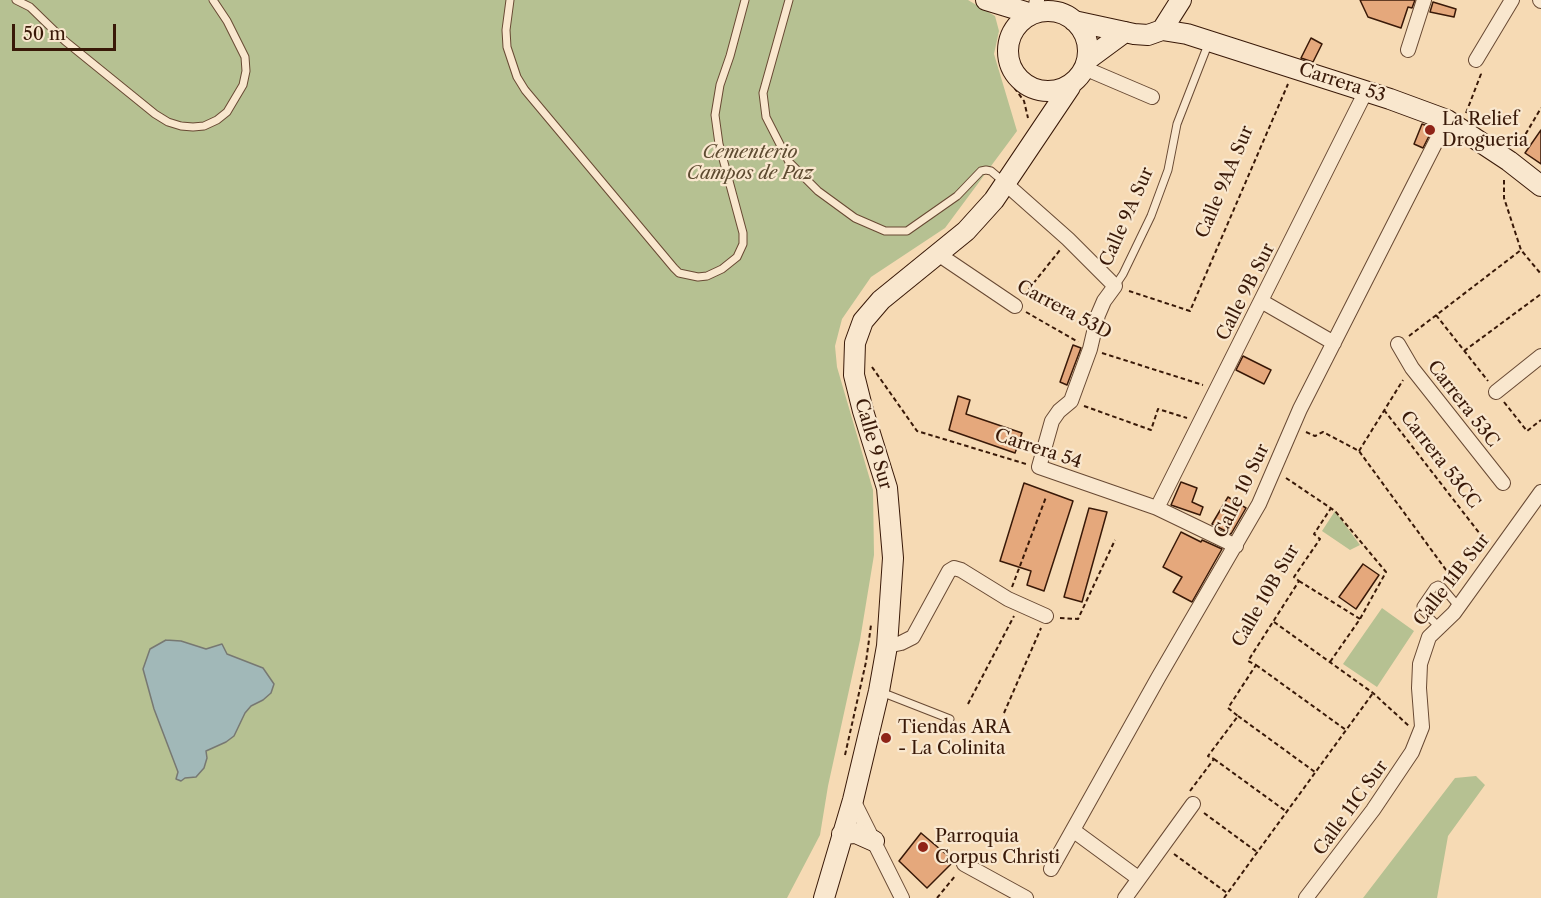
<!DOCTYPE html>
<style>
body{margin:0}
#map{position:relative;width:1541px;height:898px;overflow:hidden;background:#f6dab4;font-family:"Libre Caslon Text",serif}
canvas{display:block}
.scale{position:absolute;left:12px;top:24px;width:104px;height:27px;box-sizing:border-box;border:3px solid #391908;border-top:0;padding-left:8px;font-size:18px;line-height:21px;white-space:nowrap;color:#391908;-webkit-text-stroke:4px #f9e7ce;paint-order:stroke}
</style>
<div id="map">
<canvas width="1541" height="898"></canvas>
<div class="scale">50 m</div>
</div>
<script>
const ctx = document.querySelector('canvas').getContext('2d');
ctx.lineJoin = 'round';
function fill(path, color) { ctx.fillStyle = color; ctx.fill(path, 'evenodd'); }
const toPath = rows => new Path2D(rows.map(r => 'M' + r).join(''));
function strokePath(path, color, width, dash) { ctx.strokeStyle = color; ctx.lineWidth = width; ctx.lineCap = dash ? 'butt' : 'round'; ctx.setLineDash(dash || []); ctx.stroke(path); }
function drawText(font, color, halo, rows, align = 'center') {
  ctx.font = font + ' "Libre Caslon Text",serif'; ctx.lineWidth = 4.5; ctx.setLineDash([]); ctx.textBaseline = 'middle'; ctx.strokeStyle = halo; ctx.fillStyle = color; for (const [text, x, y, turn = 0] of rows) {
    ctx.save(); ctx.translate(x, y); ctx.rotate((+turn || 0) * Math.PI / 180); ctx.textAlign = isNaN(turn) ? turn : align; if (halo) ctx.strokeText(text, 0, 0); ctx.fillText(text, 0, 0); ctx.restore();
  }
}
fill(toPath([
 [0,0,968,0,995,16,999,31,994,54,1017,131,945,228,871,277,842,319,835,346,837,367,873,490,874,555,860,640,828,786,820,835,787,898,0,898],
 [1335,511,1360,545,1350,550,1322,531],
 [1382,608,1414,631,1377,687,1343,664],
 [1476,776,1485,785,1448,836,1437,898,1363,898,1455,778]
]), '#b6c192');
const water = toPath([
 [166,640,181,641,206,649,222,644,227,654,263,668,274,684,271,693,263,700,251,706,245,713,234,736,226,742,206,751,207,758,204,768,196,777,185,778,181,781,176,779,178,772,154,709,143,669,150,649,166,640]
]);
fill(water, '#a1b8b8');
strokePath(water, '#777872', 1.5);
const building = toPath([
 [1360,0,1415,0,1412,8,1408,7,1401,28,1368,17,1360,0],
 [1433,2,1456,9,1454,17,1430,12,1433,2],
 [1311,38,1322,44,1313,62,1301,58,1311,38],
 [1422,124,1433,128,1423,148,1414,144,1422,124],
 [1541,130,1541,164,1525,153,1541,130],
 [1073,345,1081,348,1067,385,1060,382,1073,345],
 [1243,356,1271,370,1264,384,1236,370,1243,356],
 [958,396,970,400,966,414,1022,433,1015,453,949,430,958,396],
 [1181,482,1197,488,1192,502,1203,507,1200,515,1171,505,1181,482],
 [1024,483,1073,501,1044,591,1027,585,1031,571,1000,561,1024,483],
 [1228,497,1246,508,1231,534,1212,524,1228,497],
 [1089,508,1107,512,1082,602,1064,597,1089,508],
 [1181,532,1201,542,1202,540,1222,549,1192,602,1173,592,1182,577,1163,567,1181,532],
 [1363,564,1379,575,1356,609,1339,597,1363,564],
 [921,833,954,861,927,888,899,861,921,833]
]);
fill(building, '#e5a87c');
strokePath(building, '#391908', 1.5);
const lane = toPath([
 [16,0,30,7,65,41,155,114,168,122,181,126,193,127,204,126,217,120,227,112,243,85,246,71,245,57,227,21,213,0],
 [510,0,506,30,507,47,517,77,525,90,674,268,679,273,698,277,707,276,722,269,737,257,743,244,743,233,719,144,715,115,720,85,730,56,745,0],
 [789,0,763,93,766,117,789,162,818,191,855,218,885,231,907,231,957,196,981,171,986,170,991,171,1004,182],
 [1115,286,1123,274,1151,216,1168,170,1177,124,1209,42],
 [1439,627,1422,610,1421,606,1434,587,1438,585,1442,587,1458,606],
 [881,692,950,719]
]);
const street = toPath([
 [1540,0,1541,1],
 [1034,14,1037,0],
 [1408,50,1424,0],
 [1476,60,1512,0],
 [1084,68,1152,97],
 [1006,184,1068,239,1115,286,1104,301,1098,315,1090,349,1071,401,1059,411,1052,421,1039,467,1157,508,1236,546],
 [938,254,1015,306],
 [1261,301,1334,343],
 [1398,344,1412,368,1503,483],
 [1496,392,1541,356],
 [1157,508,1366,91],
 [887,646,901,643,913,637,949,571,954,568,961,570,1008,599,1046,616],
 [853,800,902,898],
 [1074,831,1138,878],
 [964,864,1026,898],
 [1051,869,1158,678,1259,504,1300,409,1447,120],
 [1125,898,1193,804],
 [1306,898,1373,810,1412,752,1422,727,1419,688,1420,664,1429,637,1454,613,1541,492]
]);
const secondary = toPath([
 [986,0,1032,14],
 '1008 51a40 40 0 1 1 80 0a40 40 0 1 1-80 0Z',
 [1074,21,1134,34,1148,35,1162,30,1187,34,1390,99,1447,120,1509,161,1541,186],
 [1162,30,1181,0],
 [1087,60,1125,32],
 [842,834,856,833,874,841],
 [824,898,853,800,879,691,887,646,893,558,887,488,863,411,854,375,855,343,863,321,881,300,966,231,994,200,1070,87]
]);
strokePath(lane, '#684933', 9);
strokePath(street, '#684933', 16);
strokePath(secondary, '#391908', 22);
strokePath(toPath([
 [1011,26,1005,36,1001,62,1005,75,1024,101,1028,118],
 [1466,113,1481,74,1480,71],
 [1518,147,1541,108],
 [1504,180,1504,198,1521,250,1541,274],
 [1129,291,1190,311,1288,84],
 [1024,295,1060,250],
 [1026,312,1078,342],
 [1436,315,1488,381],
 [1409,336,1521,250],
 [1464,351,1541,294],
 [1102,353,1203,385],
 [872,367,917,431,1026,464],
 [1504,402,1527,431,1541,420],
 [1084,406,1151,430,1158,409,1187,418],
 [1384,410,1487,543],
 [1306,432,1315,436,1323,432,1359,451,1457,585],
 [1359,451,1403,380],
 [1286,478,1335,511,1386,572,1360,619,1330,662],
 [1299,581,1360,619],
 [1012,587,1046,497],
 [1060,618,1078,619,1115,540],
 [1274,622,1373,693,1409,726],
 [1256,665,1346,730],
 [968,704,1014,616],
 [1004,713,1041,628],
 [1238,716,1315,772],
 [845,755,866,662,871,625],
 [1214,759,1287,812],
 [1190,791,1214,759,1208,756,1238,716,1228,708,1256,665,1248,661,1299,581,1294,577,1320,539,1314,534,1331,508],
 [1204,813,1257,852],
 [1174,854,1227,893],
 [937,898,956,875],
 [1224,898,1373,693]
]), '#391908', 2, [4.5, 3]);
strokePath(lane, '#f9e7ce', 7);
strokePath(street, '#f9e7ce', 14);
strokePath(secondary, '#f9e7ce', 20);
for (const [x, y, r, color] of [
 [1430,130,6,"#8f2418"],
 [886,738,6,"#8f2418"],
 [923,847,6,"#8f2418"]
]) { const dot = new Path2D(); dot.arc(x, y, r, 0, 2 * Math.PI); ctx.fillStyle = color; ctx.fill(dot); strokePath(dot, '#f9e7ce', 2); }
drawText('18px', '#391908', '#f9e7ce', [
 ["Carrera 53",1342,83,18],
 ["Calle 9AA Sur",1225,182,-67],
 ["Calle 9A Sur",1127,217,-66],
 ["Calle 9B Sur",1246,292,-63],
 ["Carrera 53D",1064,310,28],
 ["Carrera 53C",1463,404,52],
 ["Calle 9 Sur",873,444,74],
 ["Carrera 54",1038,449,18],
 ["Carrera 53CC",1440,460,52],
 ["Calle 10 Sur",1242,491,-64],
 ["Calle 11B Sur",1452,580,-52],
 ["Calle 10B Sur",1266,596,-60],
 ["Calle 11C Sur",1351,808,-54]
]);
drawText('18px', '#391908', '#f9e7ce', [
 ["La Relief",1442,120],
 ["Drogueria",1442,141],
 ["Tiendas ARA",898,728],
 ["- La Colinita",898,749],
 ["Parroquia",935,837],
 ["Corpus Christi",935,858]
], 'left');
drawText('italic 18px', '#5e4b31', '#f9e7ce', [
 ["Cementerio",750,153],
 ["Campos de Paz",750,174]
]);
</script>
